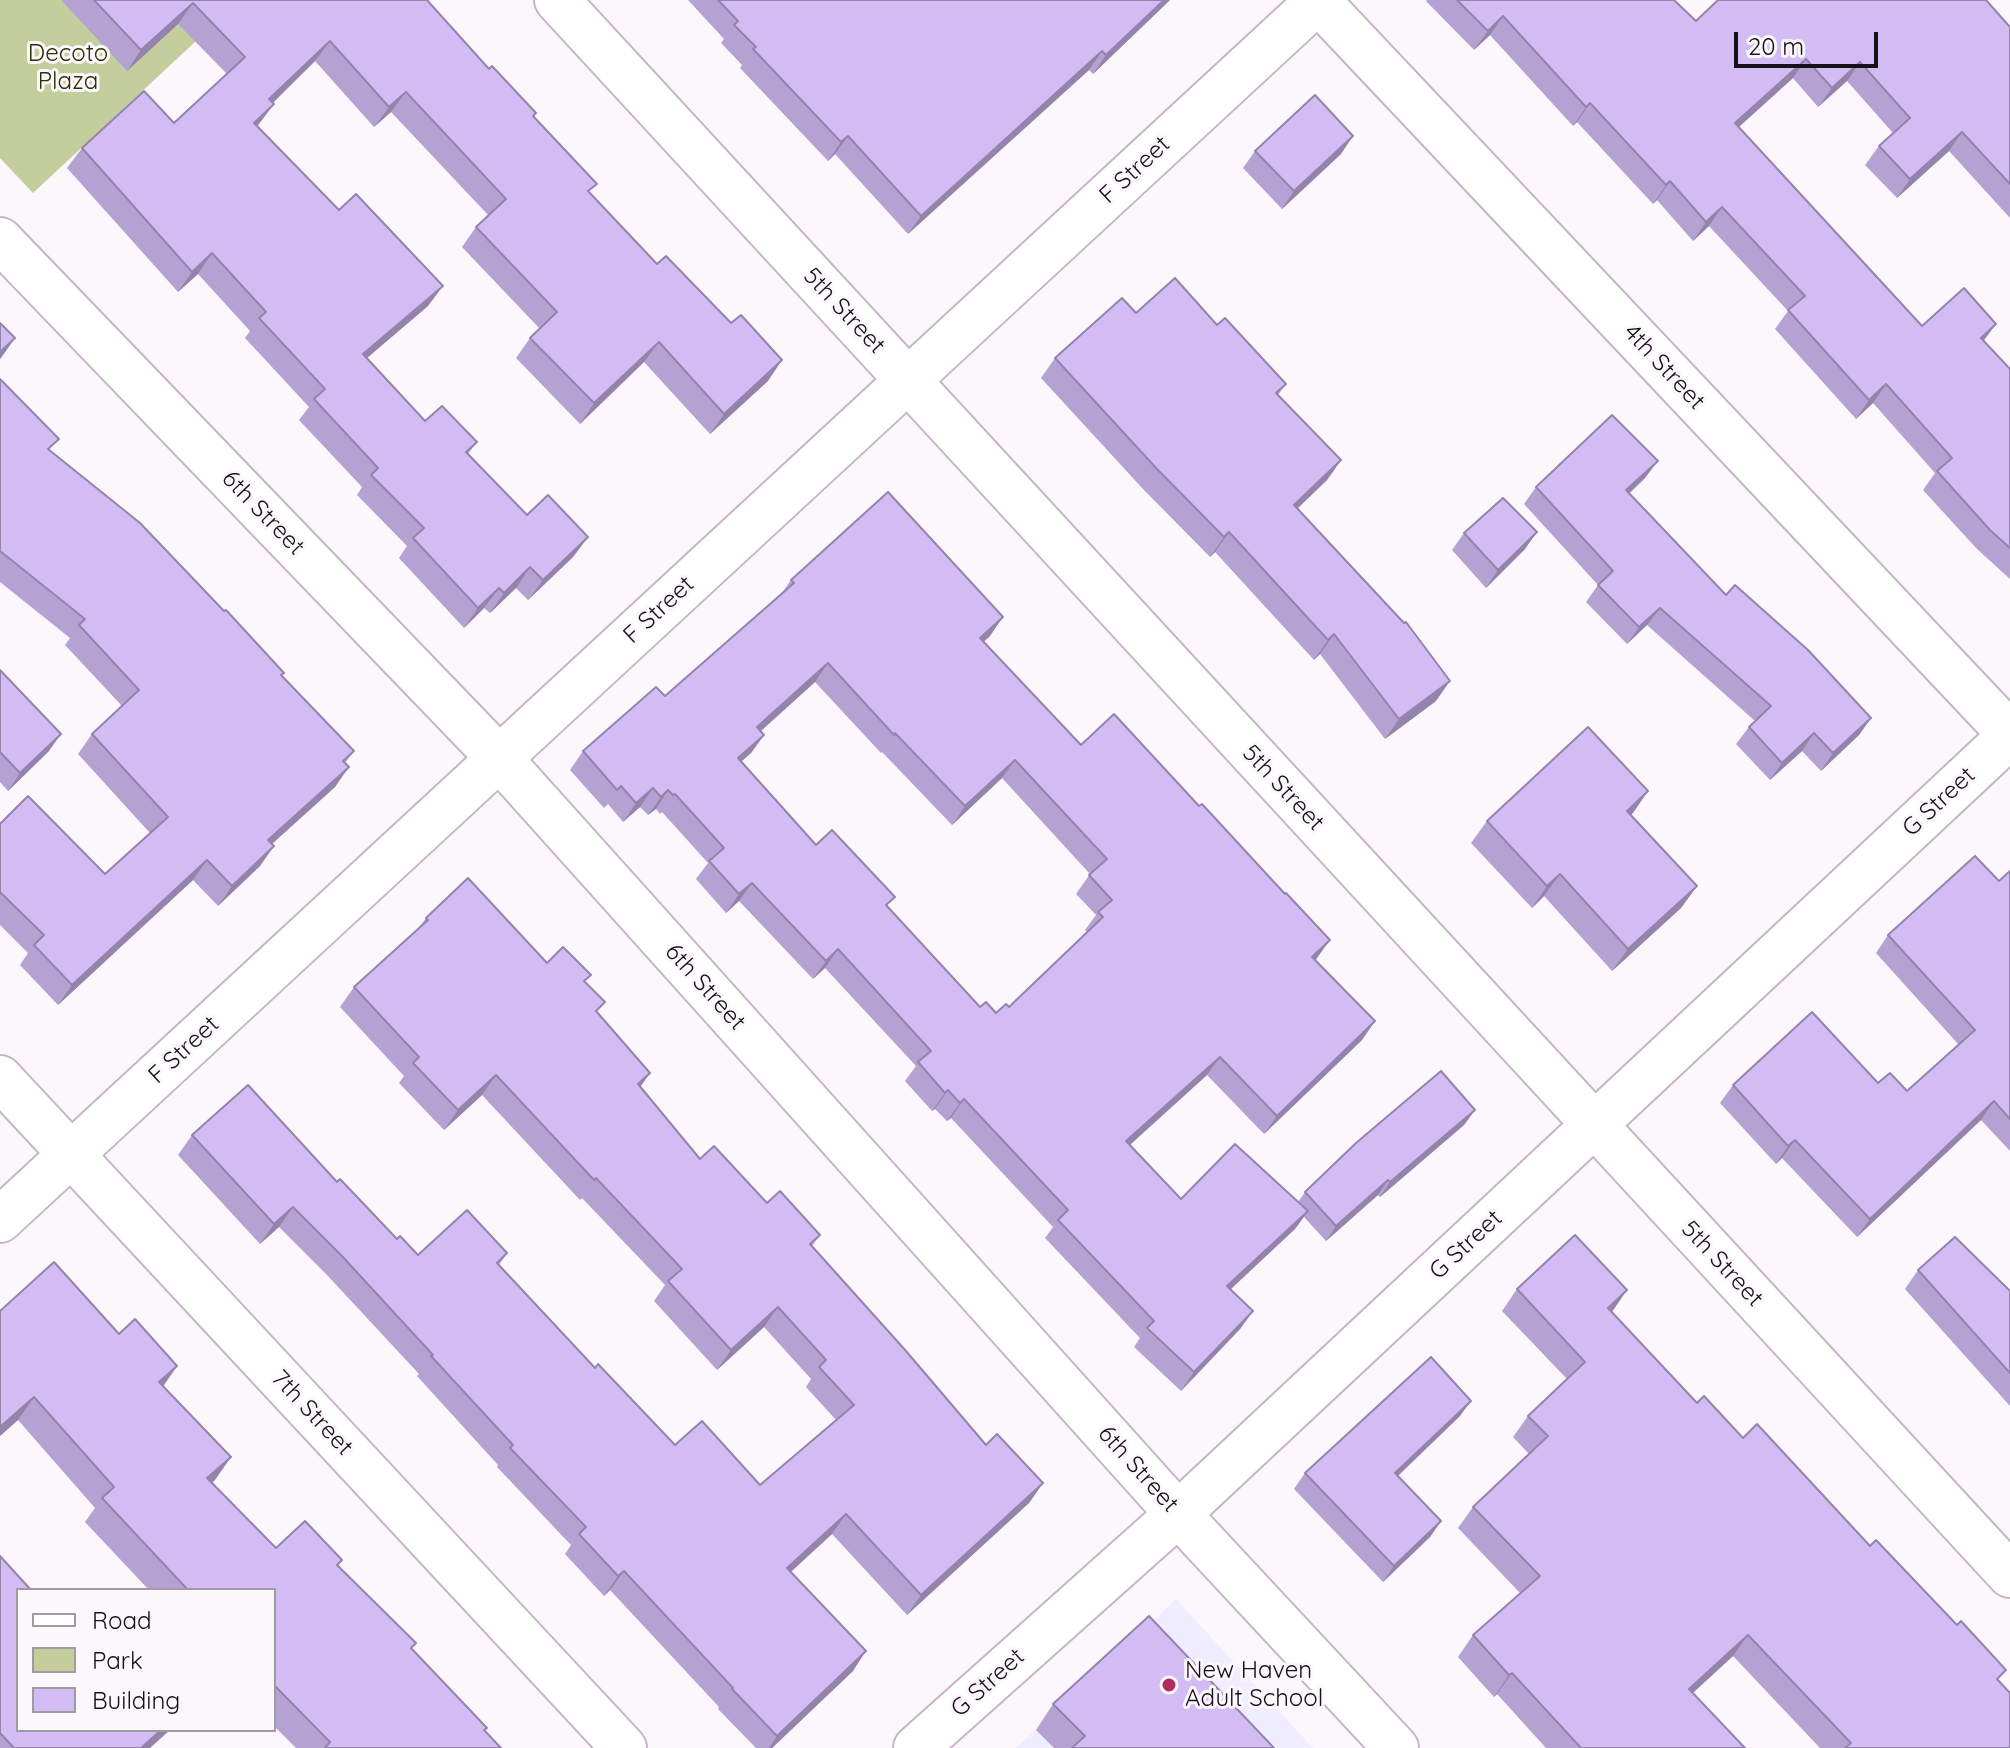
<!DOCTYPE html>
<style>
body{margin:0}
#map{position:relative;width:2010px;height:1748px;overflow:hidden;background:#fcf7fc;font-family:Quicksand,sans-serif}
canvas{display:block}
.legend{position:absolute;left:16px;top:1588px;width:260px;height:144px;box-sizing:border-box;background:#fcf7fc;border:2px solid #a09ba1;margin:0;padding:10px 14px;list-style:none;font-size:24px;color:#171018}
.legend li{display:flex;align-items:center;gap:16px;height:40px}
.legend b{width:40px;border:2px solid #a09ba1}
.scale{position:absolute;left:1734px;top:32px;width:144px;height:36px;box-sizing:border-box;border:4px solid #171018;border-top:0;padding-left:10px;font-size:24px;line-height:28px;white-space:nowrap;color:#171018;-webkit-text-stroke:6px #fcf7fc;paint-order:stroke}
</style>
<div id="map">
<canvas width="2010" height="1748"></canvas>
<ul class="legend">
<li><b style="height:10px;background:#fff"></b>Road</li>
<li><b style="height:22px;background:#c3ce9c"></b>Park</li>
<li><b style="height:22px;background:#d3bcf4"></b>Building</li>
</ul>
<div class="scale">20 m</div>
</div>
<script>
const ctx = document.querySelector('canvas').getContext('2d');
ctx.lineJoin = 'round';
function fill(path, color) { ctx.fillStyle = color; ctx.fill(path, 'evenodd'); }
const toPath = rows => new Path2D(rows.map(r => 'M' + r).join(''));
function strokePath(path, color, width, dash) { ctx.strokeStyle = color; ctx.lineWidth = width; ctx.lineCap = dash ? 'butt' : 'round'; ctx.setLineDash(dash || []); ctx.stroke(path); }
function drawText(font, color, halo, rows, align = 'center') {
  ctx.font = font + ' Quicksand,sans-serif'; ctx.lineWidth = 6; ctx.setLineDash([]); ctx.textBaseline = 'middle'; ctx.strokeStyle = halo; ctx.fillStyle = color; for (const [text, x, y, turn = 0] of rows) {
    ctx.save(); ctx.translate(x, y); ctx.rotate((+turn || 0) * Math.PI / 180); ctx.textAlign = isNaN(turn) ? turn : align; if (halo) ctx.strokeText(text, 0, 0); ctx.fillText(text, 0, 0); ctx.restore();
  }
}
fill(toPath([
 [1176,1599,1313,1748,1016,1748,1132,1641]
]), '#efedff');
fill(toPath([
 [0,0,240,0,33,193,0,158]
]), '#c3ce9c');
const minor = toPath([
 [557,0,2010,1575],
 [1317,0,2010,734],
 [0,240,499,758,1178,1514,1396,1748],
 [0,1078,624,1748],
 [0,1220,1319,0],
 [916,1748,1178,1514,2010,736]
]);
strokePath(minor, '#c7b4c9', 48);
strokePath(minor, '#fff', 44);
fill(toPath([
 [61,0,427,0,489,69,534,116,590,193,768,381,710,434,644,362,580,424,516,358,530,338,540,329,462,247,476,227,489,216,391,112,374,127,315,61,273,103,257,126,428,306,367,358,425,421,477,442,468,454,527,515,588,537,573,557,528,600,516,588,490,613,484,608,464,628,399,558,407,546,357,495,362,487,299,420,309,407,245,338,250,331,198,274,178,292,67,168,82,148,174,123,227,74,178,24,127,71],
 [688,0,1170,0,1093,74,1089,70,908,234,835,154,828,161,740,68,742,65,721,43,724,39],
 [1427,0,1674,0,1696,21,2010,27,2010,218,1949,151,1897,198,1865,165,1879,146,1893,133,1847,81,1818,107,1793,78,1739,127,1922,326,1984,341,2010,369,2010,579,1977,549,1923,490,1935,473,1873,403,1856,419,1775,329,1788,311,1709,226,1693,241,1657,200,1653,204,1577,122,1573,126,1490,35,1474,50,1426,1],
 [1255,151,1341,154,1282,209,1243,168],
 [1136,313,1217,325,1286,384,1278,395,1341,460,1327,480,1297,509,1436,701,1385,739,1320,654,1314,660,1215,552,1210,557,1143,489,1041,378,1055,358],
 [0,379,51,451,282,676,354,751,345,763,335,787,272,844,260,866,218,906,193,880,58,1005,20,965,28,953,0,925,0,824,105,874,150,833,78,754,92,734,122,706,65,645,70,638,0,582],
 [1645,478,1629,494,1726,595,1871,718,1859,735,1821,771,1802,751,1770,780,1736,744,1749,727,1755,721,1647,625,1627,644,1586,602,1598,585,1524,504,1536,487],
 [1464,533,1525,549,1486,588,1452,550],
 [791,580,990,636,983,642,1081,745,1317,958,1316,960,1375,1021,1362,1040,1264,1134,1207,1075,1130,1145,1181,1199,1298,1202,1305,1192,1475,1110,1464,1125,1380,1197,1378,1195,1326,1241,1304,1217,1295,1229,1230,1289,1253,1311,1240,1329,1181,1391,1134,1347,1140,1338,1045,1238,1053,1227,951,1118,947,1121,935,1109,932,1111,905,1081,916,1066,825,968,813,979,739,901,726,913,696,879,708,863,662,812,660,814,656,809,648,815,640,807,623,822,608,804,604,808,570,770,583,751,665,696,782,593],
 [815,682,881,753,882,752,952,825,1002,778,1090,874,1076,894,1096,915,1085,930,1087,932,1009,1007,996,1013,980,1007,888,907,816,845,741,761,751,753,764,735,761,731],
 [0,670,49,751,8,791,0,782],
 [1648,791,1631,815,1697,886,1681,908,1612,971,1544,896,1532,908,1471,843,1487,821],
 [2010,871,2010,1151,1981,1120,1857,1237,1782,1158,1776,1164,1720,1103,1733,1085,1878,1083,1907,1091,1959,1045,1876,953,1888,935,1999,881],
 [426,918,547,963,585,983,598,1013,640,1087,700,1159,767,1203,820,1235,812,1246,986,1445,1043,1483,1029,1503,907,1615,832,1534,791,1572,853,1671,772,1748,756,1748,718,1709,719,1707,610,1590,604,1596,565,1554,571,1545,497,1467,498,1465,417,1376,419,1374,327,1275,279,1227,260,1244,178,1155,192,1135,337,1182,397,1239,418,1255,507,1253,499,1265,595,1368,675,1445,760,1485,836,1420,806,1387,811,1379,764,1327,717,1370,654,1301,665,1285,582,1198,580,1200,482,1095,444,1130,399,1083,404,1076,340,1007,354,987,418,929],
 [1918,1270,2010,1291,2010,1406,1905,1289],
 [1517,1289,1612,1312,1697,1403,1743,1438,1870,1546,1999,1681,2010,1748,1820,1748,1733,1656,1693,1693,1745,1748,1546,1748,1497,1694,1494,1697,1458,1657,1473,1635,1520,1593,1458,1528,1473,1507,1529,1454,1513,1437,1528,1416,1567,1379,1502,1311],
 [0,1311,119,1334,177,1366,163,1387,231,1457,212,1483,276,1548,338,1566,412,1649,487,1728,484,1731,501,1748,296,1748,274,1726,274,1590,149,1590,85,1522,95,1508,18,1420,0,1436],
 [1460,1416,1398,1476,1441,1521,1430,1537,1383,1582,1294,1489,1305,1473],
 [0,1556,150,1748,0,1748],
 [1053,1704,1274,1748,1054,1748,1036,1730]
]), '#b5a2d2');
fill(toPath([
 [1164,0,1170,0,1093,74,1106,55],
 [193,3,178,24,127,71,141,50],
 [1503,16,1490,35,1474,50,1488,31],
 [330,41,315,61,255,120,269,99],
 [1102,51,1089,70,908,234,921,216],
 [1806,59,1793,78,1722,142,1735,123],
 [1860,62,1847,81,1818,107,1832,88],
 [406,92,391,112,374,127,389,107],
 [1590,103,1577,122,1573,126,1586,107],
 [274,104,259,124,239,143,254,123],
 [1962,132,1949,151,1897,198,1910,179],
 [848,136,835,154,828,161,841,142],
 [1353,136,1341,154,1282,209,1294,191],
 [1670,181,1657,200,1653,204,1666,185],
 [1722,207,1709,226,1693,241,1706,222],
 [212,253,198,274,178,292,192,272],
 [443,286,428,306,348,374,363,354],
 [1996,324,1982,343,1981,338],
 [15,338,1,358,0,359,0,352],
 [659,342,644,362,580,424,594,403],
 [782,360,768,381,710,434,724,414],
 [1886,384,1873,403,1856,419,1869,400],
 [1341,460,1327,480,1280,525,1294,505],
 [1658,461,1645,478,1613,508,1626,490],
 [1229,532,1215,552,1210,557,1224,537],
 [1537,532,1525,549,1486,588,1498,570],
 [588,537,573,557,528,600,543,580],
 [530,567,516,588,490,613,504,593],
 [499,588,484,608,464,628,478,608],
 [1660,608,1647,625,1627,644,1639,627],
 [1003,617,990,636,967,657,980,638],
 [1334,634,1320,654,1314,660,1328,640],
 [828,663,815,682,744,746,757,727],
 [1450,681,1436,701,1385,739,1399,719],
 [1871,718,1859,735,1821,771,1833,753],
 [1814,733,1802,751,1770,780,1782,763],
 [61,734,49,751,8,791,20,773],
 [764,735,751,753,725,776,738,758],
 [1015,760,1002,778,952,825,965,806],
 [349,767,335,787,254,860,268,840],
 [653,788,640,807,623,822,636,803],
 [668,790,656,809,648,815,661,797],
 [1648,791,1633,813,1611,833,1627,811],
 [274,846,260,866,218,906,232,886],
 [207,860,193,880,58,1005,72,985],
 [1560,874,1544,896,1532,908,1547,886],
 [752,883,739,901,726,913,739,894],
 [1697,886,1681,908,1612,971,1628,949],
 [1330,940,1317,958,1299,975,1312,957],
 [838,949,825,968,813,979,826,961],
 [1375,1021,1362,1040,1264,1134,1277,1116],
 [1220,1057,1207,1075,1113,1160,1126,1141],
 [650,1073,636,1093,638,1084],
 [496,1075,482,1095,444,1130,458,1110],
 [948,1090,935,1109,932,1111,945,1093],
 [964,1099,951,1118,947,1121,960,1103],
 [1994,1101,1981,1120,1857,1237,1870,1219],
 [1475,1110,1464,1125,1380,1197,1390,1182],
 [1795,1140,1782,1158,1776,1164,1788,1146],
 [1388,1180,1378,1195,1326,1241,1336,1226],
 [293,1207,279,1227,260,1244,274,1224],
 [1308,1211,1295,1229,1214,1305,1227,1286],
 [1627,1290,1612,1312,1593,1330,1608,1308],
 [778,1307,764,1327,717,1370,731,1350],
 [1253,1311,1240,1329,1181,1391,1194,1372],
 [177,1366,160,1390,159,1382],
 [34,1397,18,1420,0,1436,0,1427],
 [1471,1401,1460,1416,1384,1489,1395,1473],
 [231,1457,215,1480,191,1502,207,1478],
 [1043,1483,1029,1503,907,1615,921,1595],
 [846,1514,832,1534,773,1588,787,1568],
 [1441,1521,1430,1537,1383,1582,1394,1566],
 [624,1571,610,1590,604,1596,618,1576],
 [1748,1635,1733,1656,1674,1710,1689,1689],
 [866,1651,853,1671,772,1748,769,1748,777,1736],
 [1512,1673,1497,1694,1494,1697,1509,1675],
 [161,1730,170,1730,150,1748,141,1748]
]), '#9484ab');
const building = toPath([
 [94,0,427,0,489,69,492,66,536,113,533,116,597,184,588,191,657,264,666,256,731,323,741,315,782,360,724,414,659,342,594,403,530,338,557,312,476,227,506,199,406,92,389,107,330,41,269,99,274,104,254,123,339,210,356,194,443,286,363,354,425,421,442,406,477,442,466,452,527,515,548,495,588,537,543,580,530,567,504,593,499,588,478,608,413,538,424,528,371,475,378,468,314,399,325,389,259,318,266,312,212,253,192,272,82,148,144,91,174,123,245,57,193,3,141,50,94,0],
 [718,0,1164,0,1106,55,1102,51,921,216,848,136,841,142,753,49,756,47,734,25,738,21,718,0],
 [1457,0,1674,0,1696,21,1718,0,1986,0,2010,27,2010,184,1962,132,1910,179,1879,146,1910,118,1860,62,1832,88,1806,59,1735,123,1922,326,1964,288,1996,324,1981,338,2010,369,2010,548,1990,530,1937,471,1952,458,1886,384,1869,400,1788,310,1805,296,1722,207,1706,222,1670,181,1666,185,1590,103,1586,107,1503,16,1488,31,1457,0],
 [1315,95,1353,136,1294,191,1255,151,1315,95],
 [1175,278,1217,325,1225,318,1286,384,1276,393,1341,460,1294,505,1404,623,1406,622,1450,681,1399,719,1334,634,1328,640,1229,532,1224,537,1157,469,1055,358,1122,298,1136,313,1175,278],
 [0,323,15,338,0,352,0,323],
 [0,379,59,439,48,449,140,523,224,611,226,610,284,673,281,675,354,751,343,761,349,767,268,840,274,846,232,886,207,860,72,985,34,945,44,935,0,892,0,824,28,796,105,874,168,817,92,734,139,690,79,625,85,619,0,551,0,379],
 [1612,415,1658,461,1626,490,1726,595,1735,585,1808,650,1871,718,1833,753,1814,733,1782,763,1749,727,1771,706,1660,608,1639,627,1598,585,1613,571,1536,487,1612,415],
 [888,492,1003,617,980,638,1081,745,1114,714,1199,806,1202,804,1285,894,1286,893,1330,940,1312,957,1375,1021,1277,1116,1220,1057,1126,1141,1181,1199,1235,1144,1308,1211,1227,1286,1253,1311,1194,1372,1147,1328,1154,1321,1058,1220,1068,1210,964,1099,960,1103,948,1090,945,1093,918,1062,931,1051,838,949,826,961,752,883,739,894,709,861,724,848,675,794,673,795,668,790,661,797,653,788,636,803,621,786,617,790,583,751,656,687,665,696,794,583,791,580,888,492],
 [828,663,894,735,895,733,965,806,1015,760,1107,859,1089,875,1112,900,1098,912,1103,917,1009,1007,1006,1004,996,1013,986,1002,980,1007,886,905,895,897,832,830,816,845,738,758,764,735,757,727,828,663],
 [1503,498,1537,532,1498,570,1464,533,1503,498],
 [0,670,61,734,20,773,0,752,0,670],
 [1588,727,1648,791,1627,811,1697,886,1628,949,1560,874,1547,886,1487,821,1588,727],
 [1975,856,1999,881,2010,871,2010,1119,1994,1101,1870,1219,1795,1140,1788,1146,1733,1085,1812,1012,1878,1083,1890,1073,1907,1091,1975,1030,1888,935,1975,856],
 [468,878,547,963,563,947,591,975,584,981,605,1002,596,1011,650,1073,638,1084,700,1159,714,1146,767,1203,780,1191,820,1235,810,1244,906,1351,986,1445,997,1434,1043,1483,921,1595,846,1514,787,1568,866,1651,777,1736,732,1689,733,1688,624,1571,618,1576,579,1534,586,1527,510,1448,513,1445,431,1356,433,1355,341,1255,293,1207,274,1224,192,1135,248,1085,337,1182,340,1179,397,1239,400,1236,418,1255,467,1210,507,1253,497,1263,595,1368,598,1364,675,1445,702,1421,760,1485,854,1405,819,1367,826,1360,778,1307,731,1350,668,1281,682,1269,596,1178,594,1180,496,1075,458,1110,413,1063,419,1057,354,987,428,920,426,918,468,878],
 [1441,1071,1475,1110,1390,1182,1388,1180,1336,1226,1305,1192,1356,1143,1441,1071],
 [1575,1235,1627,1290,1608,1308,1697,1403,1704,1396,1743,1438,1757,1424,1870,1546,1876,1540,1957,1625,1961,1621,2006,1670,1997,1679,2010,1693,2010,1748,1845,1748,1851,1743,1748,1635,1689,1689,1745,1748,1581,1748,1512,1673,1509,1675,1473,1635,1540,1576,1473,1507,1548,1436,1528,1416,1585,1362,1517,1289,1575,1235],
 [1955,1237,2010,1291,2010,1373,1918,1270,1955,1237],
 [54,1262,119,1334,135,1319,177,1366,159,1382,231,1457,207,1478,276,1548,305,1521,342,1560,337,1565,416,1643,411,1648,487,1728,484,1730,501,1748,325,1748,330,1742,274,1685,274,1590,188,1590,102,1498,114,1487,34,1397,0,1427,0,1311,54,1262],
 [1431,1357,1471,1401,1395,1473,1441,1521,1394,1566,1305,1473,1431,1357],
 [0,1556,31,1590,18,1590,18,1730,161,1730,141,1748,14,1748,0,1733,0,1556],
 [1149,1616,1274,1748,1072,1748,1085,1736,1053,1704,1149,1616]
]);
fill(building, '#d3bcf4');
strokePath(building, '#9484ab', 2);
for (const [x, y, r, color] of [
 [1169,1685,8,"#b52962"]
]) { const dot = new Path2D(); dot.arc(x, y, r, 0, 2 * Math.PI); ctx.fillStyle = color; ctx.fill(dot); strokePath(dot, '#fcf7fc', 3); }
drawText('24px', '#2a3102', '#fcf7fc', [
 ["Decoto",68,54],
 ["Plaza",68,82]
]);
drawText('24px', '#171018', '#fcf7fc', [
 ["F Street",1135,170,-43],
 ["5th Street",844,311,47],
 ["4th Street",1664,367,47],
 ["6th Street",263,513,46],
 ["F Street",659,610,-43],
 ["5th Street",1283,788,47],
 ["G Street",1939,802,-43],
 ["6th Street",705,987,48],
 ["F Street",184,1050,-43],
 ["G Street",1466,1245,-43],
 ["5th Street",1722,1264,47],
 ["7th Street",312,1413,47],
 ["6th Street",1138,1469,48],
 ["G Street",988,1683,-42]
]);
drawText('24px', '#171018', '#fcf7fc', [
 ["New Haven",1185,1671],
 ["Adult School",1185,1699]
], 'left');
</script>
